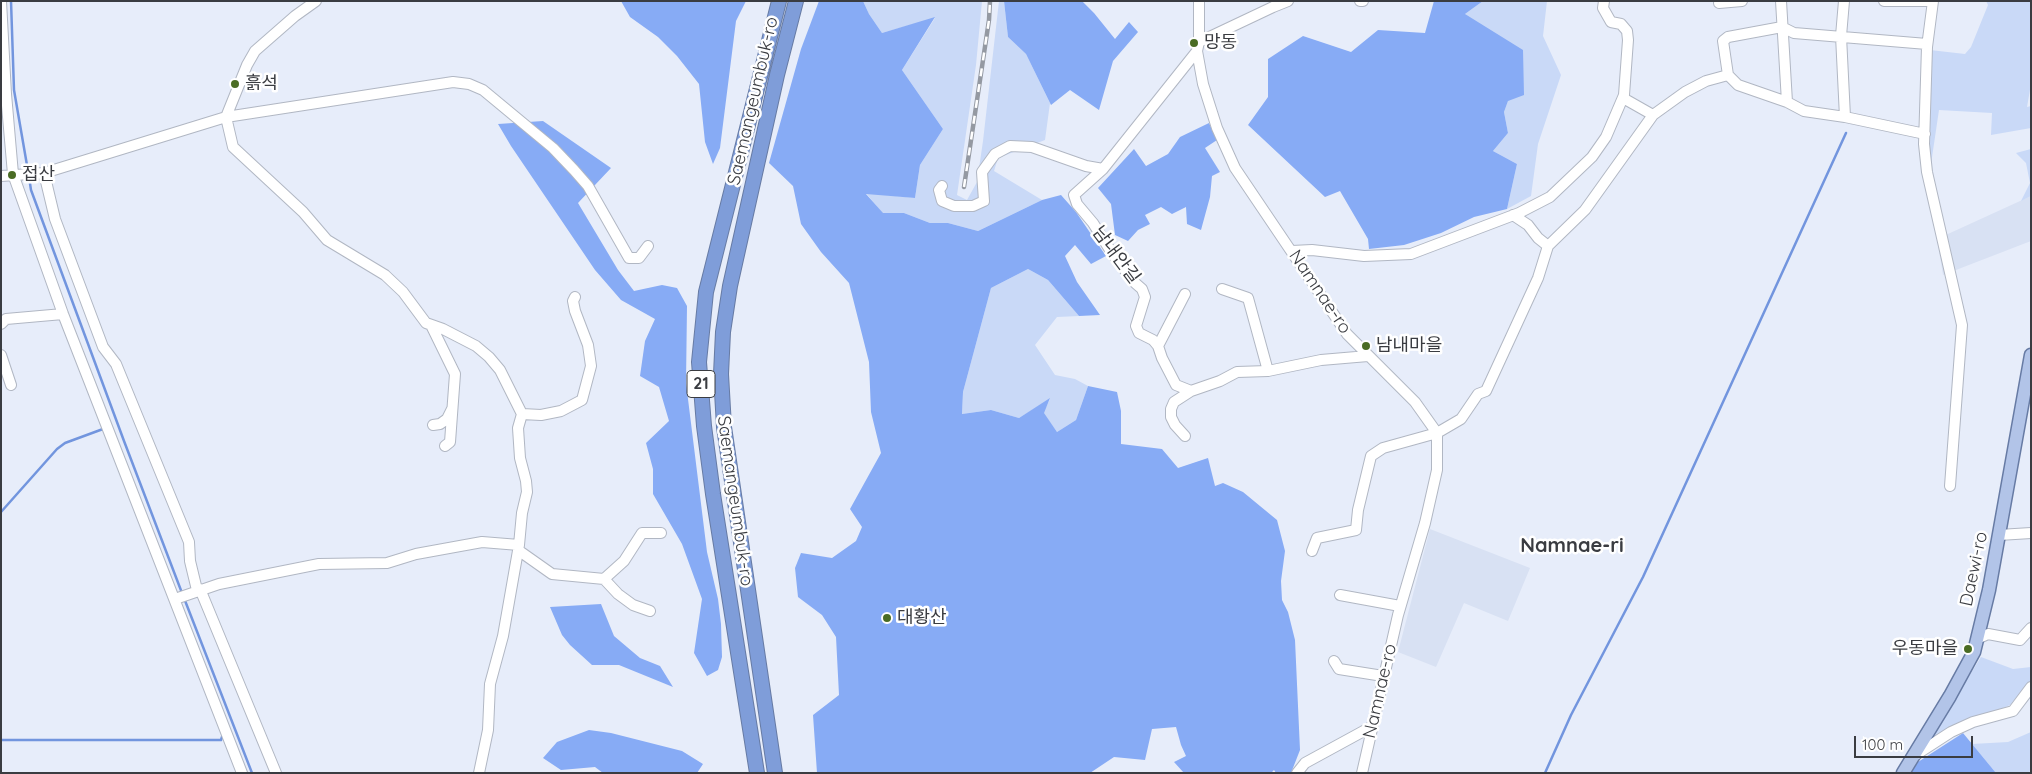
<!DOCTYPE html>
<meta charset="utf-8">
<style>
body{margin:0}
#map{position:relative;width:2032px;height:774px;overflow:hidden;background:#e7edfa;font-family:Quicksand,sans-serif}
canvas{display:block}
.frame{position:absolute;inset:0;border:2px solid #3a3c41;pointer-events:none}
.scale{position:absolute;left:1854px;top:736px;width:119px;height:22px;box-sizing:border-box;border:2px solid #3a3c41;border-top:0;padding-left:6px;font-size:15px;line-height:18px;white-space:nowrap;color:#3a3c41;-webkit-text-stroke:4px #fff;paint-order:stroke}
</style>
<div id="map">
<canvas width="2032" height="774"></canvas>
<div class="frame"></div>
<div class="scale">100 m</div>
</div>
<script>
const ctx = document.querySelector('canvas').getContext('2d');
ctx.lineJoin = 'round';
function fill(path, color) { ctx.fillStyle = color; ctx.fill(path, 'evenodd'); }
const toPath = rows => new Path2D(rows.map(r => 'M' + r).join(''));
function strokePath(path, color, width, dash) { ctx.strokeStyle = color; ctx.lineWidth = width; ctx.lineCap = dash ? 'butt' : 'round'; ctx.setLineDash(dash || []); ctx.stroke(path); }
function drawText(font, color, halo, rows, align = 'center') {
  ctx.font = font + ' Quicksand,"Noto Sans KR",sans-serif'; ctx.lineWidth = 5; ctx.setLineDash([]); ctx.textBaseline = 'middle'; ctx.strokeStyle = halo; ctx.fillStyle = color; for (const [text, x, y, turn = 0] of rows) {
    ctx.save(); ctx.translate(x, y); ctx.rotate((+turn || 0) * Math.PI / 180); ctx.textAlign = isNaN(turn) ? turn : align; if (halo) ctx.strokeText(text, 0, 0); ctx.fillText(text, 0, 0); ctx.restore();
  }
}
fill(toPath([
 [2031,196,2031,241,1943,275,1937,239],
 [1430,529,1530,568,1508,621,1464,603,1436,667,1398,652]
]), '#d8e1f3');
fill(toPath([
 [863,1,982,1,976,65,957,195,967,200,977,182,983,141,999,1,1004,1,1008,37,1026,54,1050,103,1045,140,998,158,994,171,1042,200,978,231,948,223,930,223,904,213,883,214,866,193,915,198,920,165,943,129,902,70,935,18,882,33,869,14],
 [1483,1,1547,1,1543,36,1561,75,1538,144,1531,196,1507,209,1517,164,1493,151,1508,133,1504,112,1508,101,1465,14],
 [1986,1,2031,1,2031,84,2027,107,2031,106,2031,128,1991,135,1992,113,1939,110,1931,164,1927,144,1930,50,1965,54,1971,47,1988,5],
 [2031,149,2031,196,2021,201,2030,183,2026,163,2016,153],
 [1028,269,1048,280,1079,316,1057,317,1035,345,1055,375,1075,379,1088,386,1076,420,1057,432,1043,413,1050,399,1019,418,991,410,962,414,963,392,991,288],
 [1981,657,2013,669,2031,667,2031,680,2010,705,1928,741],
 [2031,732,2031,768,2029,773,1996,773,1972,744,2008,742]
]), '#c9d9f7');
fill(toPath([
 [621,1,746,1,736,21,720,148,713,164,705,142,699,84,677,56,658,37,630,17],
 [819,1,863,1,869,14,882,33,935,17,902,70,943,129,920,165,915,198,866,194,883,213,904,213,930,223,948,223,978,231,1042,200,1061,195,1076,212,1106,256,1091,264,1075,245,1065,256,1077,282,1100,315,1079,316,1048,280,1028,269,991,288,963,392,962,414,991,410,1019,418,1050,398,1044,413,1057,432,1076,420,1088,386,1117,392,1121,411,1121,444,1162,449,1178,468,1208,458,1215,486,1223,483,1243,492,1277,520,1285,551,1281,581,1282,600,1288,612,1295,640,1300,750,1291,773,1276,773,1274,770,1271,773,1184,773,1174,762,1186,756,1181,745,1176,727,1152,729,1145,760,1114,757,1090,773,817,773,813,715,839,695,836,637,822,615,798,597,795,568,801,553,832,558,856,541,862,527,850,509,881,453,871,412,869,362,849,283,821,252,801,224,793,186,769,163,801,49],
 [1004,1,1082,1,1094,13,1115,39,1129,22,1138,32,1113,61,1099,110,1070,90,1051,105,1026,54,1008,37],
 [1434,1,1483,1,1465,14,1523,50,1524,95,1508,101,1504,112,1508,133,1493,151,1517,164,1507,209,1474,217,1441,233,1404,245,1369,249,1368,239,1340,191,1325,197,1248,125,1268,97,1268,59,1303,36,1351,52,1378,30,1425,33],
 [543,121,611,168,578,203,618,270,634,291,662,285,677,288,687,306,686,383,707,552,718,599,721,624,722,657,718,670,707,676,694,653,702,599,682,544,653,494,653,469,646,443,669,421,659,387,640,376,645,341,655,319,621,300,595,270,511,146,498,124],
 [1209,123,1217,140,1205,148,1220,172,1212,176,1210,197,1201,230,1187,224,1186,207,1172,214,1161,207,1145,215,1150,224,1138,230,1128,241,1115,235,1111,204,1098,188,1134,149,1146,166,1168,154,1180,137],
 [601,604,614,636,640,658,660,666,673,687,619,665,592,665,570,645,562,635,550,607],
 [589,730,611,733,682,751,703,764,697,773,603,773,595,767,561,770,543,758,557,742],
 [1963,733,1996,773,1911,773,1918,762]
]), '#87abf5');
strokePath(toPath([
 [11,1,14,90,28,171],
 [29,177,31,190,124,441,182,593],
 [1,512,57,449,65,443,103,429],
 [184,598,252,773],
 [1,740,221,740,223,734],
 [1545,773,1571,715,1643,577,1846,133]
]), '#7295de', 2.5);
const minor = toPath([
 [1,1,6,94,13,174,63,314,242,773],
 [316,1,295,16,255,51,247,65,226,117,233,147,303,212,327,240,385,275,403,292,426,323,443,329,476,346,489,357,500,370,522,414,518,428,520,458,526,481,527,492,522,513,519,545,503,636,490,684,488,730,479,773],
 [1199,1,1199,42,1197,51,1203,84,1217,128,1235,168,1347,334,1415,402,1437,433,1437,470,1425,523,1398,615,1362,773],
 [1360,1,1363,1],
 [1781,1,1787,102],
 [1884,1,1929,1],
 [1933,1,1927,47,1924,144,1927,172,1962,325,1950,486],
 [1719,3,1742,1],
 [1199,42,1273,7,1288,1],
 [1197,51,1103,169,1074,195,1077,204,1093,223,1112,253,1134,282,1142,289,1145,297,1136,326,1139,333,1153,340,1158,346,1162,358,1176,385,1191,391,1220,381,1237,372,1268,371,1321,360,1368,356],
 [1728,75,1723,41,1728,37,1782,27,1794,33,1927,44],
 [1623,98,1653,115],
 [1845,117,1925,134],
 [44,173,55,219,103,347,116,364,189,542,190,561,197,590],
 [1,176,44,173,226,117,453,82,469,84,483,90,553,148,574,170,588,186,629,258,639,258,648,246],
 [942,186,939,190,942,201,954,206,973,206,984,201,982,172,995,154,1010,146,1032,147,1086,166,1103,169],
 [1513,215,1528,225,1538,238,1548,246],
 [1292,251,1312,250,1364,256,1411,254,1519,213,1550,197,1592,157,1606,137,1624,95,1628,40,1627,31,1621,24,1611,22,1603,8,1604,1],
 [1222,289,1248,298,1268,371],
 [1,324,6,319,63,314],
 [431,325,455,374,450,442,445,446],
 [1158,346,1185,294],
 [1,355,11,385],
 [522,414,541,415,561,411,582,400,591,366,588,345,575,311,573,301,575,297],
 [433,425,440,424,447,419,452,409],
 [1185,436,1175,425,1171,417,1171,409,1174,402,1191,391],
 [1999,535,2031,533],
 [518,550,552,574,604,579,624,561,642,533,661,533],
 [1312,551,1317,538,1356,530,1358,510,1371,456,1383,448,1437,433,1461,419,1478,394,1486,391,1538,278,1548,246,1585,210,1653,115,1685,92,1706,81,1728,75,1738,85,1787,102,1804,111,1845,117,1841,36,1844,1],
 [604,579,618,594,633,605,650,611],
 [200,589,276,773],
 [1340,595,1400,606],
 [178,598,219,584,319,564,387,563,416,554,482,542,519,545],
 [1977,639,1988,634,2020,640,2031,628],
 [1334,661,1339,669,1383,676],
 [1914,756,1951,732,1973,722,2013,711,2031,687],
 [1297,773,1305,763,1371,727]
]);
const major = toPath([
 [1903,773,1950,696,1974,652,1989,590,2031,355]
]);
const highway = toPath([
 [757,773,713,494,704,426,699,362,706,292,779,1],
 [775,773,724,427,721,374,723,332,730,286,777,75,796,1]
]);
strokePath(minor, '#b1b7c3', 12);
strokePath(major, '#677ba4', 15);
strokePath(highway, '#677ba4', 16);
strokePath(minor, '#fff', 10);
strokePath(major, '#b2c4e8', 12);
strokePath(highway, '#7f9dd9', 14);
const rail = toPath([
 [964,187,989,20,990,1]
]);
strokePath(rail, '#9499a2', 4.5);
strokePath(rail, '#fff', 2.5, [8]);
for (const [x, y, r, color] of [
 [1194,43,5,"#4a6c24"],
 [235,84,5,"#4a6c24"],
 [12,175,5,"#4a6c24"],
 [1366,346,5,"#4a6c24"],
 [887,618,5,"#4a6c24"],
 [1968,649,5,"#4a6c24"]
]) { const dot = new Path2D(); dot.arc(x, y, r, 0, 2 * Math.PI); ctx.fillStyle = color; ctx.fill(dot); strokePath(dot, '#fff', 2); }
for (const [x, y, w] of [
 [701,384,28]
]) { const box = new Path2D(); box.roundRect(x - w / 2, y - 13.5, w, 27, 4); ctx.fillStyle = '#fff'; ctx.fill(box); strokePath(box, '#3a3c41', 1); }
drawText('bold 16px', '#3a3c41', null, [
 ["21",701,384]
]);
drawText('18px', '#3a3c41', '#fff', [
 ["망동",1204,43],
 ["흙석",245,84],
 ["접산",22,175],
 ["남내마을",1376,346],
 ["대황산",897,618],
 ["우동마을",1958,649,"right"]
], 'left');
drawText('18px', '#3a3c41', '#fff', [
 ["Saemangeumbuk-ro",753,101,-77],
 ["남내안길",1116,255,53],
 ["Namnae-ro",1320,292,56],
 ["Saemangeumbuk-ro",735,501,82],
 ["Daewi-ro",1974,569,-78],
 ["Namnae-ro",1380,691,-77]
]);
drawText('bold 20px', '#3a3c41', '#fff', [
 ["Namnae-ri",1572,546]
]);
</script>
